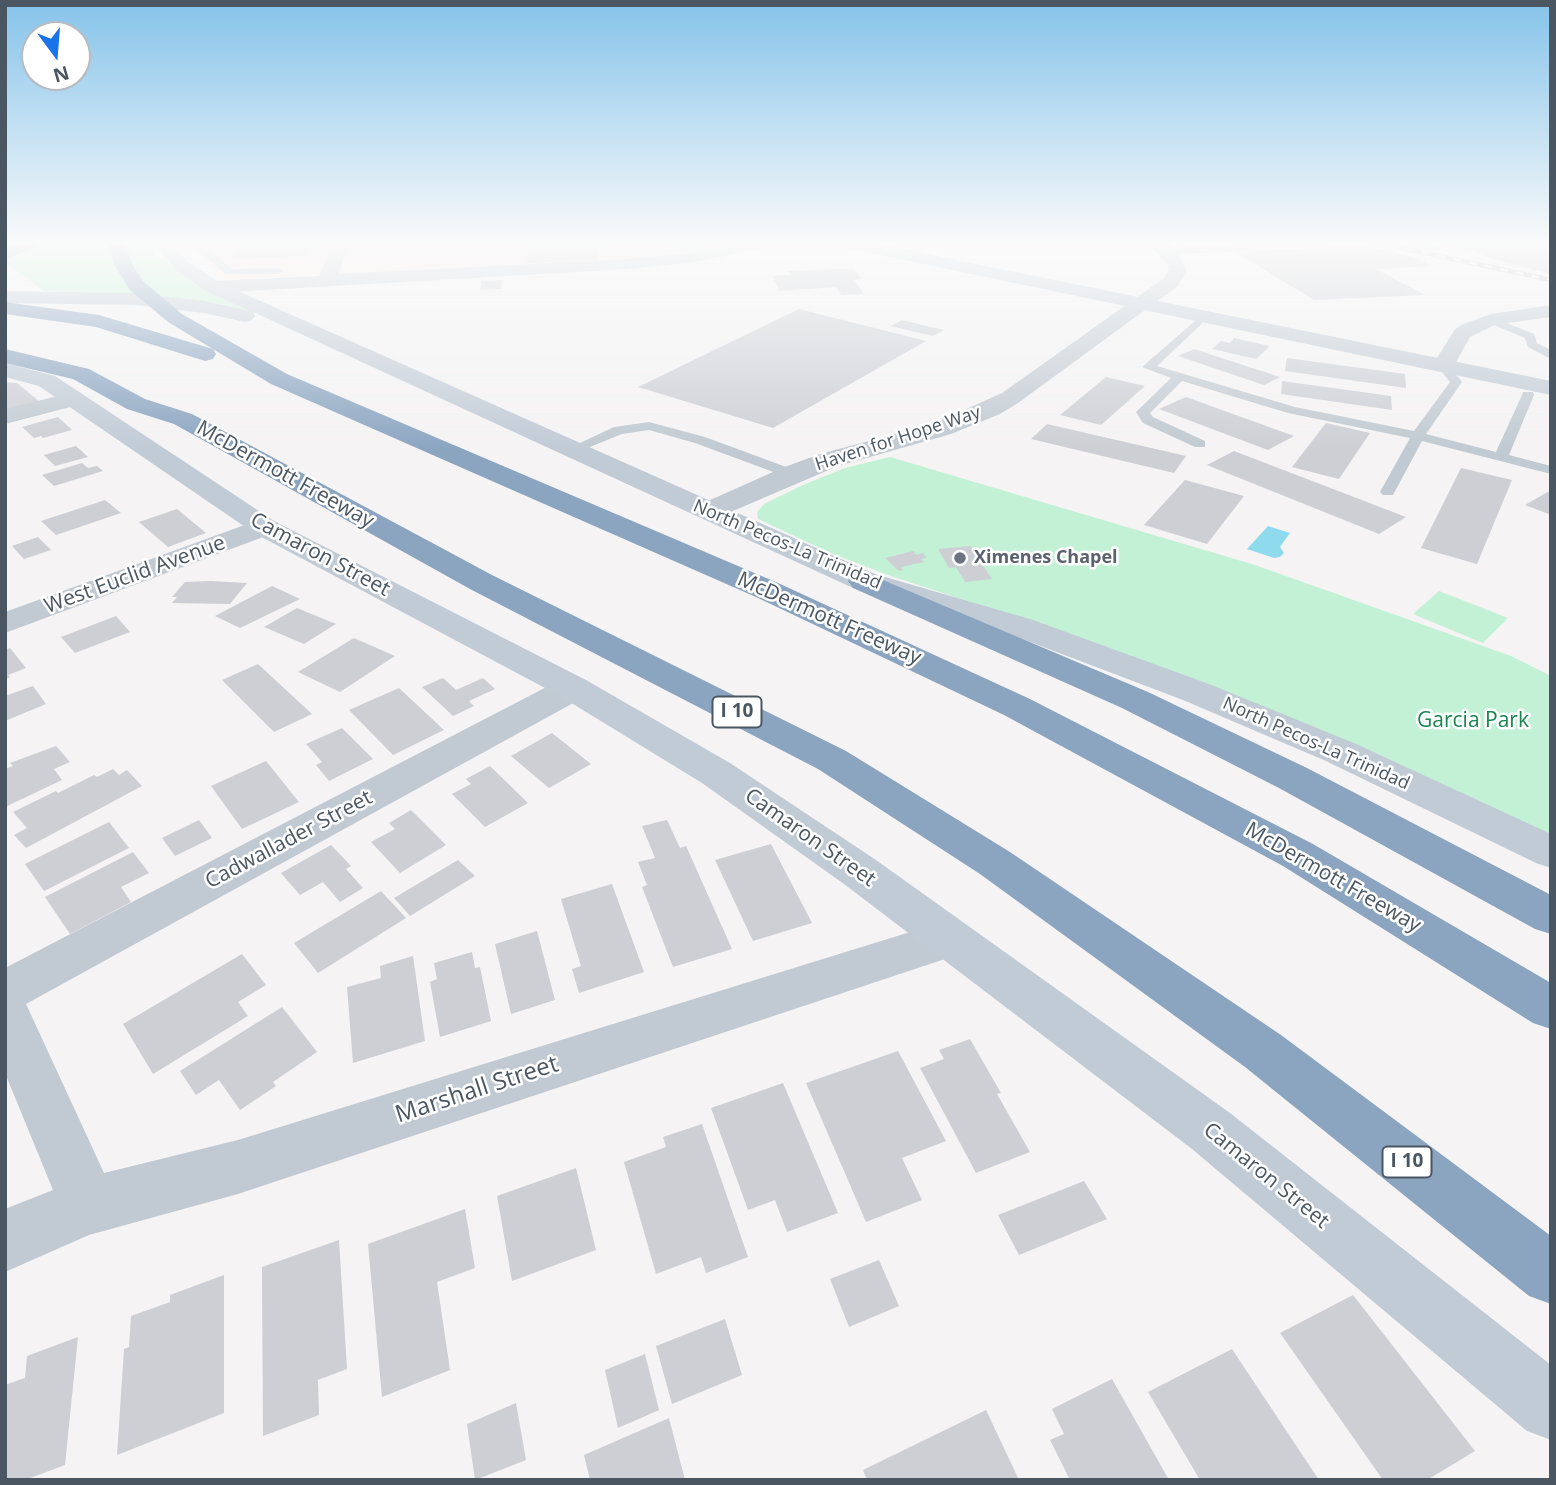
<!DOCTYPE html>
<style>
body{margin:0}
#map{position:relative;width:1556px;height:1485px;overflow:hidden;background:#f5f3f3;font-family:"Open Sans",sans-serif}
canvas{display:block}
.frame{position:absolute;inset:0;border:7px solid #4a5661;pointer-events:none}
.north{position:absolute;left:21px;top:21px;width:70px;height:70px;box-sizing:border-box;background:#fff;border:2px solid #b7bbc0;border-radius:50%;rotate:164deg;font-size:19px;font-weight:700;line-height:28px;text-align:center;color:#4a5661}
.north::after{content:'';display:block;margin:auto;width:24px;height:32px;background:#1a73e8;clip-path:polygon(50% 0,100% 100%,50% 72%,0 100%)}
</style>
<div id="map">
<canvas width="1556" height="1485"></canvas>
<div class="frame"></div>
<div class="north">N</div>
</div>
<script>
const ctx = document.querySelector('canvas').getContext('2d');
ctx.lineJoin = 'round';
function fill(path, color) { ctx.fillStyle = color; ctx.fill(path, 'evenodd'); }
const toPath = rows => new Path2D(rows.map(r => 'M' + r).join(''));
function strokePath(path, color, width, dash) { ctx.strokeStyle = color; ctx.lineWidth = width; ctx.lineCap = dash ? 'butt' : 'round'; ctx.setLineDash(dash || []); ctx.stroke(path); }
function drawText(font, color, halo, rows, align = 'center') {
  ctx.font = font + ' "Open Sans",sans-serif'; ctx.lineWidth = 5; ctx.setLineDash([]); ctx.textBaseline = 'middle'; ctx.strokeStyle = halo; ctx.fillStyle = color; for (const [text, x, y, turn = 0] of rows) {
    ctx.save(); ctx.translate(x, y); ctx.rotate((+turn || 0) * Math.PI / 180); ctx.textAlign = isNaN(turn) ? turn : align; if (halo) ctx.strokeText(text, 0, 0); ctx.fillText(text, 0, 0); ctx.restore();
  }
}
fill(toPath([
 [186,242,737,242,715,248,632,259,225,280]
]), '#fce8e6');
fill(toPath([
 [5,242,150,242,155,253,195,283,257,312,103,294,44,291,5,262],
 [890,457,1255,565,1511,656,1551,676,1551,838,1046,627,888,575,833,554,758,519,757,512,764,504,803,485,845,468],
 [1439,591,1508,618,1483,643,1413,614]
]), '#c3f1d5');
fill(toPath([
 [1268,526,1290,533,1280,547,1284,553,1280,557,1274,558,1247,549]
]), '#90daee');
fill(toPath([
 [243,242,316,242,308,256,232,258],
 [528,242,597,242,599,260,527,263],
 [672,242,712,242,714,245,675,248],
 [1402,242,1426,242,1444,250,1436,251],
 [1449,242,1551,242,1551,274,1493,259],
 [1364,246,1414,257,1433,266,1376,269,1425,295,1314,300,1235,252],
 [832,269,854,269,862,279,854,280,864,294,841,295,836,287,780,291,772,276,791,275,788,271],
 [502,280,501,289,480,290,482,281],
 [799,309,926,341,773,428,638,387],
 [902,320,944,330,933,336,890,326],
 [1234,338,1270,346,1256,359,1212,349,1221,341,1230,343],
 [1194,349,1280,377,1264,385,1178,356],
 [1287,358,1405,374,1406,388,1285,371],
 [1106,377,1145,386,1101,425,1060,415],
 [1282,381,1391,396,1392,410,1281,394],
 [5,382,17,383,40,402,5,411],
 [1186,397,1294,436,1268,450,1159,409],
 [58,417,72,430,43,438,41,436,34,438,22,427],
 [1326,423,1370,433,1339,479,1292,467],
 [1047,424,1186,456,1174,473,1031,439],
 [76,446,88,457,55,466,44,455],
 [1234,451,1406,517,1379,534,1207,465],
 [82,463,88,468,97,466,103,471,54,486,42,475],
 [1461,468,1512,480,1477,564,1421,548],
 [1185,480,1244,496,1207,544,1144,525],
 [1551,490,1551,515,1525,505],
 [105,500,121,513,56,535,41,521],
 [177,509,206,533,168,547,139,522],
 [38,537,51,550,24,559,12,546],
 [970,546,992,579,965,582,956,567,949,568,938,549],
 [913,551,916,555,923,553,927,558,921,559,924,562,901,567,903,570,899,571,885,558],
 [211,581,247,583,230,604,172,603,177,597,172,597,185,582],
 [272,586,300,599,240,628,215,616],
 [297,608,336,624,304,644,264,627],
 [116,616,130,632,75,653,61,637],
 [354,638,395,656,340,692,298,672],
 [10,648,26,668,8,675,10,677,5,679,5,650],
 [258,664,312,714,274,732,222,680],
 [443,678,456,690,483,678,495,689,469,701,474,706,453,716,422,687],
 [33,686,46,704,5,721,5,696],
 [399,688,444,730,393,755,349,710],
 [342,728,373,759,329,781,316,765,322,762,306,744],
 [552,733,591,764,549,788,511,756],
 [56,746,70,762,54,769,62,780,5,807,5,769,13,766,10,763],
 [266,761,299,802,242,829,211,786],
 [490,766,528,803,485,827,452,794,471,784,466,779],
 [113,769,119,775,127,770,142,786,26,848,14,835,27,828,13,812,56,791,58,793,94,775,97,777],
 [411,810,446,845,400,873,371,842,395,829,389,823],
 [199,820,212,838,175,856,162,838],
 [667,820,680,848,686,846,732,949,673,967,642,887,647,885,638,862,655,858,642,826],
 [109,822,129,848,44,891,25,864],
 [771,844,812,923,753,941,715,860],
 [331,845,351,866,346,869,363,888,340,902,323,882,300,895,281,873],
 [133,852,149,873,121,887,131,902,70,934,45,897],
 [458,860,475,876,410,916,394,898],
 [612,884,644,972,579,993,572,969,581,966,561,899],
 [381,891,406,918,318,973,294,943],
 [537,931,555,1000,511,1014,495,944],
 [472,952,475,968,480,967,491,1021,440,1037,430,982,437,979,434,963],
 [242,954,266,985,238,1002,248,1016,153,1074,123,1024],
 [413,956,425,1041,353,1063,347,987,381,978,380,966],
 [282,1007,317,1052,273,1082,276,1086,240,1110,219,1080,196,1095,180,1071],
 [970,1039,1001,1093,997,1094,1030,1152,976,1173,920,1068,944,1059,939,1050],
 [898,1051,946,1141,902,1158,922,1200,866,1222,806,1083],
 [783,1083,838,1213,787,1232,775,1200,748,1210,711,1108],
 [702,1124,748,1257,706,1273,701,1257,656,1274,624,1162,666,1147,663,1137],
 [576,1168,596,1250,512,1281,497,1196],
 [1084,1181,1107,1219,1019,1255,998,1215],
 [465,1209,475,1268,437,1282,450,1370,382,1397,368,1244],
 [339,1240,347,1369,318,1380,319,1415,263,1436,262,1267],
 [879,1260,899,1306,849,1327,830,1279],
 [224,1275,224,1413,117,1455,124,1349,129,1347,131,1316,170,1302,170,1295],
 [1353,1295,1475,1451,1427,1480,1383,1480,1280,1333],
 [725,1319,742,1375,672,1404,656,1346],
 [78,1337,65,1465,25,1480,5,1480,5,1385,25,1378,27,1356],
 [1232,1349,1319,1480,1200,1480,1148,1392],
 [645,1354,659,1410,618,1428,605,1370],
 [1112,1379,1169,1480,1070,1480,1050,1440,1064,1434,1052,1409],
 [516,1403,526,1460,475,1480,467,1424],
 [986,1410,1019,1480,867,1480,863,1470],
 [669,1418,685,1480,590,1480,584,1455]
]), '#cdcfd5');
fill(toPath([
 [188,242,199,242,232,269,278,268,283,271,278,274,226,274,188,242],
 [1257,242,1275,242,1247,250,1168,255,1163,252,1168,249,1257,242],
 [1203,314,1209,317,1207,319,1157,366,1295,407,1414,431,1450,382,1437,366,1447,363,1462,382,1426,434,1496,452,1522,395,1523,392,1533,392,1534,395,1509,455,1551,466,1551,474,1422,441,1393,495,1383,495,1380,492,1410,438,1288,413,1182,381,1150,413,1153,417,1205,441,1205,447,1195,447,1143,423,1136,412,1171,378,1142,367,1203,314],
 [1491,317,1534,334,1537,343,1551,350,1551,359,1528,347,1525,338,1487,322,1485,320,1491,317],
 [649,422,705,437,797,471,799,474,792,478,787,477,695,443,649,430,622,434,570,455,563,451,614,427,649,422]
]), '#c1cad2');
fill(toPath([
 [333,242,351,242,338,274,628,259,689,253,742,242,777,242,768,247,689,263,628,269,213,293,203,287,213,281,319,276,333,242],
 [1146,242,1166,242,1174,248,1187,270,1178,286,1018,403,1000,414,951,434,838,466,719,517,709,520,699,517,695,511,699,505,782,468,820,454,933,424,1002,393,1164,278,1169,270,1167,264,1146,242],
 [1551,305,1551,317,1495,325,1470,337,1451,371,1435,371,1432,366,1455,329,1463,324,1491,314,1551,305],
 [74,392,82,394,86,399,82,404,5,424,5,409,74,392],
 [264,518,274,521,279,527,274,533,5,633,5,612,264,518],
 [573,677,586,680,591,688,586,696,26,1004,104,1173,238,1140,949,920,966,926,972,939,966,952,238,1194,89,1235,5,1272,5,1209,53,1190,5,1073,5,968,560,680,573,677]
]), '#c1cad2');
fill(toPath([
 [151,242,170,242,188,262,220,283,875,574,1033,620,1209,684,1354,743,1551,834,1551,868,1536,863,1326,761,1183,700,1009,634,853,588,253,312,255,316,252,320,245,322,204,313,136,305,5,303,5,291,136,293,204,301,250,311,206,291,176,270,151,242],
 [833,242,868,242,1551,381,1551,395,842,247,833,242],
 [5,363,55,376,274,521,586,680,730,763,876,860,1230,1113,1551,1365,1551,1440,1527,1431,1192,1149,844,884,702,783,560,696,254,533,39,386,5,377,5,363]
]), '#c1cbd6');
fill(toPath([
 [19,242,43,242,40,246,5,259,5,248,19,242],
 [106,242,124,242,133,266,144,282,182,314,287,374,778,583,1030,699,1313,844,1551,983,1551,1029,1533,1023,1283,866,1004,715,756,597,271,384,168,322,130,290,115,266,106,242],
 [5,302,99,315,213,349,216,354,213,359,205,361,96,327,5,314,5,302],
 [5,349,89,369,145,399,192,414,492,575,846,751,1010,852,1281,1035,1551,1236,1551,1304,1529,1296,1245,1067,980,874,818,769,470,589,174,424,127,409,73,379,5,363,5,349],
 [864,572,1148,692,1307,768,1551,895,1551,934,1535,929,1279,788,1122,708,853,588,848,581,853,574,864,572]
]), '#8ba5c1');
const rail = toPath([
 [1375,242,1551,280]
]);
strokePath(rail, '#b5b8bd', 4.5);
strokePath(rail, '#fff', 2.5, [8]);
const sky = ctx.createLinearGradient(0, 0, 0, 450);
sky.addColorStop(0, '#85c3ea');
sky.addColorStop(0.54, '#fafafa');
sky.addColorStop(1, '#fafafa00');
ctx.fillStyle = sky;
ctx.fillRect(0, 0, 1556, 450);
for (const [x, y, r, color] of [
 [960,558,7,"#6b7280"]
]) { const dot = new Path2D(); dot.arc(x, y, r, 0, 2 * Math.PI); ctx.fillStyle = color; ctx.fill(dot); strokePath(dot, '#fff', 2.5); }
drawText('18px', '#4a5661', '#fff', [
 ["Haven for Hope Way",898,439,-18],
 ["North Pecos-La Trinidad",787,545,23],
 ["North Pecos-La Trinidad",1316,744,24]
]);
drawText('bold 18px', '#5b616d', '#fff', [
 ["Ximenes Chapel",974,558]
], 'left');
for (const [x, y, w] of [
 [737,712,49],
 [1407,1162,49]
]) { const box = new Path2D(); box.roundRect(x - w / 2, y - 15.5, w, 31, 5); ctx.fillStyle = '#fff'; ctx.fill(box); strokePath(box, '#4a5661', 2); }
drawText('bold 19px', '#4a5661', null, [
 ["I 10",737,712],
 ["I 10",1407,1162]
]);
drawText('21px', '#4a5661', '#fff', [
 ["McDermott Freeway",285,475,29],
 ["Camaron Street",320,555,28],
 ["West Euclid Avenue",135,575,-20],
 ["McDermott Freeway",829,619,24],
 ["Camaron Street",810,838,35],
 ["Cadwallader Street",289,840,-28],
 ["McDermott Freeway",1333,878,30],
 ["Camaron Street",1266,1176,39]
]);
drawText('21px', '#17864f', '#fff', [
 ["Garcia Park",1473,721]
]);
drawText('24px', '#4a5661', '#fff', [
 ["Marshall Street",477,1090,-18]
]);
</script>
